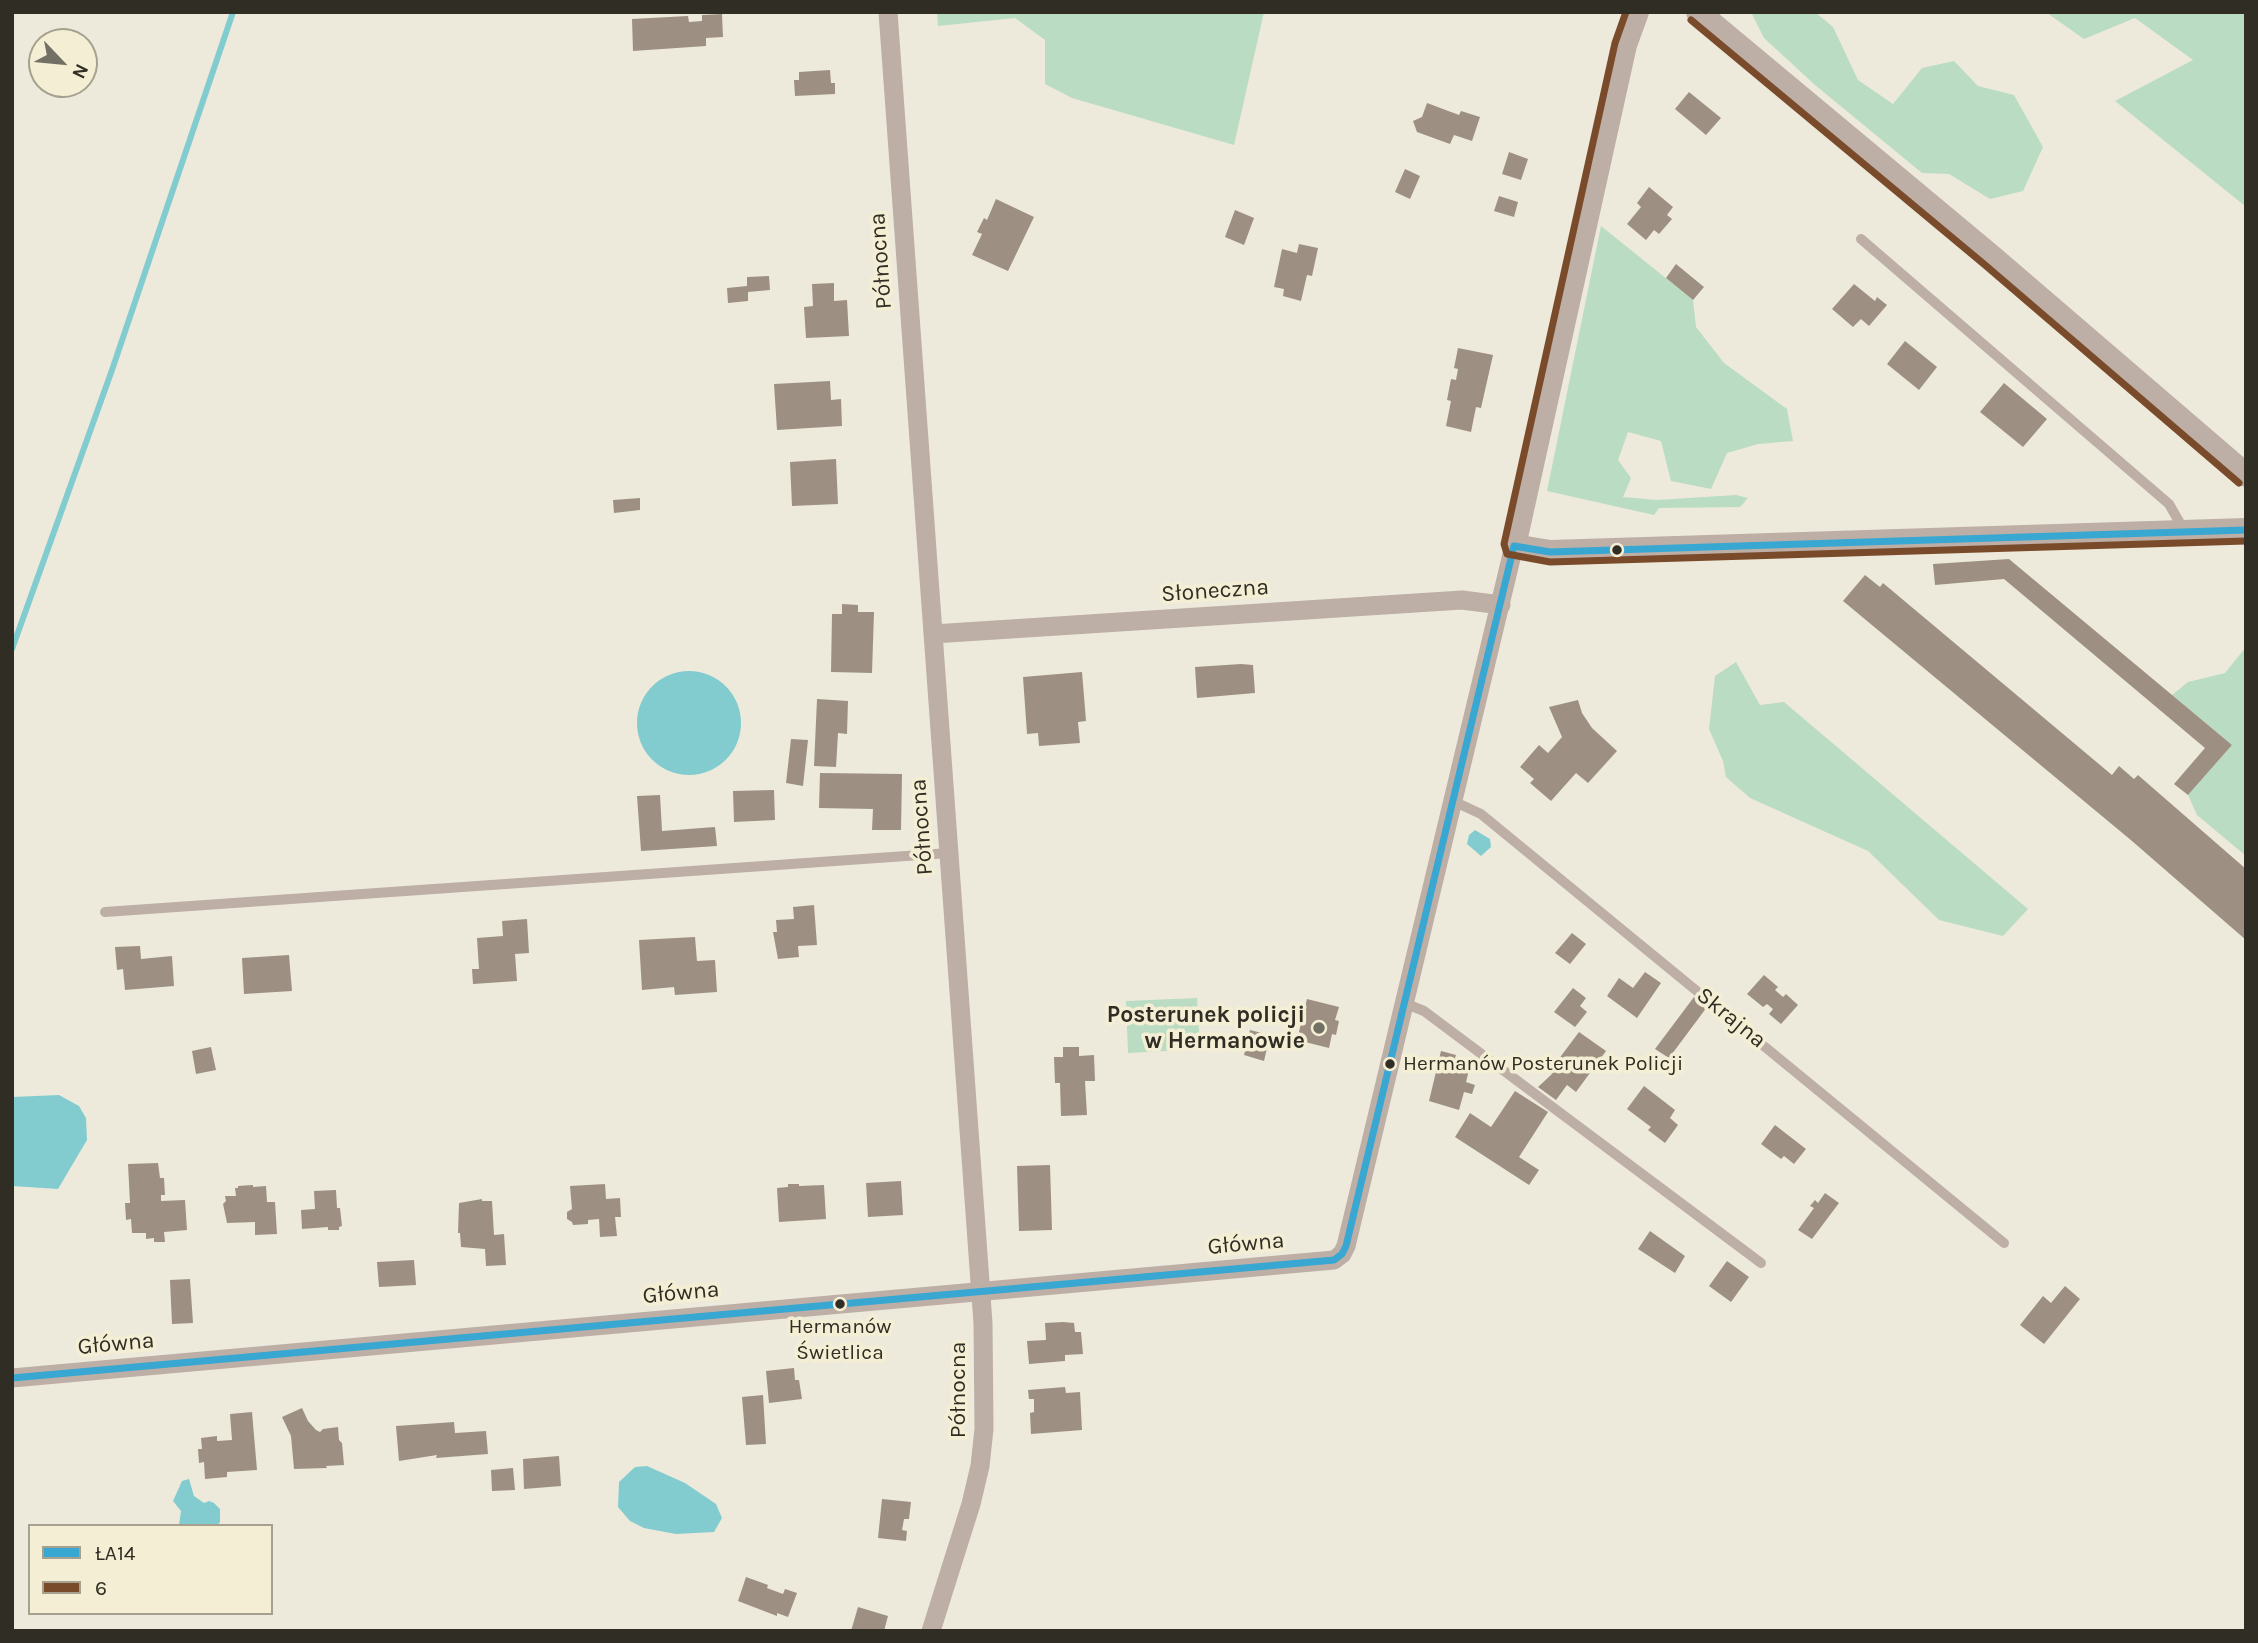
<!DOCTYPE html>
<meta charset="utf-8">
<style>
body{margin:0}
#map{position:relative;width:2258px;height:1643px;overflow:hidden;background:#edeadb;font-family:Karla,sans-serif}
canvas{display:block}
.frame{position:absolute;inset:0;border:14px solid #302d24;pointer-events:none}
.legend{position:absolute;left:28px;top:1524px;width:245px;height:91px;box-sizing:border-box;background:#f4eed4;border:2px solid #a6a18e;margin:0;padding:9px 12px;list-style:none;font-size:21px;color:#302d24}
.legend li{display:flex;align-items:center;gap:14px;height:35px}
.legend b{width:35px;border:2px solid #a6a18e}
.north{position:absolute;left:28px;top:28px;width:70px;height:70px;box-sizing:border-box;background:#f4eed4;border:2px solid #a6a18e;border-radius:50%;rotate:116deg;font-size:19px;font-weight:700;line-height:28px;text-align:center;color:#302d24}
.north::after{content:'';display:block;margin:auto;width:24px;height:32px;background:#726f64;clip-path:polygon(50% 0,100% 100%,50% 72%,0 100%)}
</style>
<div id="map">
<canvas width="2258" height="1643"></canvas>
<div class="frame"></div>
<ul class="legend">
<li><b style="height:9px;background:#38a7d1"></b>ŁA14</li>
<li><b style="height:9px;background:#7a4b2a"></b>6</li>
</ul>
<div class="north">N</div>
</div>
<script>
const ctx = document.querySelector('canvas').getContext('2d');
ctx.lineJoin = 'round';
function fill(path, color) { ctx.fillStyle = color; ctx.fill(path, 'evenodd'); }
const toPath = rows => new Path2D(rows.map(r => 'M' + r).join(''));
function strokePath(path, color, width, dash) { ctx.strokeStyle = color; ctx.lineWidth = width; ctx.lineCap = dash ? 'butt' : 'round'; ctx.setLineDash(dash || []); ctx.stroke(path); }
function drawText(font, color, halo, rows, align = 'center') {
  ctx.font = font + ' Karla,sans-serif'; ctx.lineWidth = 7; ctx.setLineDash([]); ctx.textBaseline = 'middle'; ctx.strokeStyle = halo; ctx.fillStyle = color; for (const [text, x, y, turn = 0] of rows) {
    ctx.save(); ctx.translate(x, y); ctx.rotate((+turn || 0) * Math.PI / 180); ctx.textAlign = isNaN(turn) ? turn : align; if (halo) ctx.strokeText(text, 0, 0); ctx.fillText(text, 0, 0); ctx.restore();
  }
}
fill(toPath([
 [937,12,1264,12,1234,145,1072,98,1045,84,1045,40,1015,18,938,26],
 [1751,12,1815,12,1833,27,1858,80,1893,104,1922,68,1954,61,1978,86,2014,95,2043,147,2023,191,1990,199,1949,174,1922,173,1815,85,1764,38],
 [2246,12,2245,206,2115,101,2193,60,2135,18,2084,39,2047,13],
 [1601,226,1693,300,1696,327,1724,363,1787,409,1793,441,1758,444,1727,453,1711,489,1671,481,1661,441,1628,432,1618,460,1631,478,1623,497,1657,500,1736,495,1748,498,1740,507,1659,508,1654,515,1547,491],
 [2246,647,2246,856,2197,815,2188,795,2232,745,2172,695,2188,682,2225,673],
 [1736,662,1760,705,1784,702,2028,909,2003,936,1939,920,1868,851,1750,798,1726,777,1723,761,1709,729,1715,676],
 [1197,998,1200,1049,1128,1053,1126,1001]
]), '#badcc3');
fill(toPath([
 '637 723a52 52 0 1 1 104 0a52 52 0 1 1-104 0Z',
 [1475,830,1490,839,1491,847,1481,856,1467,844,1469,835],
 [59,1095,79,1106,86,1118,87,1140,58,1189,12,1186,12,1097],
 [647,1466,685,1483,716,1504,722,1518,714,1532,676,1534,644,1528,630,1521,618,1507,619,1482,635,1467],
 [189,1479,194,1496,204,1503,209,1501,214,1503,220,1509,220,1522,217,1526,179,1525,181,1511,173,1501,182,1481]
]), '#82ccd0');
strokePath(toPath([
 [12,649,112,370,233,12]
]), '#82ccd0', 6);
fill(toPath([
 [722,14,723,37,706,38,706,46,633,51,632,19,688,16,689,22,702,21,702,15],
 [830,70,831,83,835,83,835,94,795,96,794,80,799,80,799,72],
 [1689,92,1721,118,1706,135,1675,109],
 [1427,103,1459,115,1461,111,1480,117,1472,141,1454,135,1450,144,1417,132,1413,121,1422,117],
 [1509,152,1528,159,1521,180,1502,174],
 [1405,169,1420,176,1410,199,1395,192],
 [1649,187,1673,207,1667,215,1672,219,1659,234,1654,230,1646,240,1627,224,1641,207,1637,203],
 [1499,196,1518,202,1514,217,1494,211],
 [996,199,1034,217,1008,271,972,255,982,234,977,232,984,218,987,220],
 [1235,210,1254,218,1244,245,1225,237],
 [1299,244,1318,248,1312,276,1307,275,1301,301,1283,296,1284,289,1274,287,1282,249,1297,253],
 [1676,264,1704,287,1693,300,1666,278],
 [769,276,770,290,748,292,748,301,728,303,727,288,747,286,747,277],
 [834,283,834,301,847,300,849,336,806,338,804,307,813,306,812,284],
 [1854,284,1875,301,1877,297,1887,305,1869,326,1861,319,1853,327,1832,309],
 [1905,341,1937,367,1919,390,1887,364],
 [1458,348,1493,355,1481,408,1476,407,1471,432,1446,426,1451,401,1447,400,1451,379,1456,380,1458,369,1454,368],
 [830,381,831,400,841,399,842,426,777,430,774,384],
 [2004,383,2047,419,2023,447,1980,412],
 [836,459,838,504,792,506,790,462],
 [640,498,640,510,614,513,613,500],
 [2009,559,2232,745,2188,795,2174,784,2205,748,2004,579,1935,585,1933,564],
 [1865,575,1880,587,1883,583,2112,775,2119,766,2134,779,2138,775,2246,869,2246,913,2244,915,2246,917,2246,940,2132,841,1843,601],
 [842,604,858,605,858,612,874,612,872,673,831,672,832,614,842,614],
 [1241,664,1253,665,1255,693,1197,698,1195,667],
 [1082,672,1086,721,1078,722,1080,743,1039,746,1038,733,1027,734,1023,677],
 [817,699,848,701,847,734,838,733,836,767,814,766],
 [1578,700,1582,713,1592,728,1617,751,1588,783,1576,773,1551,801,1530,783,1534,779,1520,767,1539,745,1548,753,1562,737,1549,707],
 [791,739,808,740,803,786,786,783],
 [820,773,902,774,901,830,872,830,873,809,819,808],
 [774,790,775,820,734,822,733,791],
 [660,795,662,831,715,827,717,846,641,851,637,796],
 [814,905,817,945,798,946,799,957,778,959,773,932,777,932,776,920,794,919,793,907],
 [527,919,529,953,515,954,517,981,473,984,472,969,479,969,477,938,503,936,502,921],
 [1572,933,1586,944,1570,964,1555,953],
 [695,937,697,961,715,960,717,992,675,995,674,987,642,990,639,940],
 [140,946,141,959,172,956,174,986,125,990,123,969,117,970,115,947],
 [289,955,292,991,244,994,242,958],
 [1645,972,1661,983,1637,1018,1607,996,1619,978,1633,988],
 [1764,975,1778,987,1775,990,1783,997,1786,994,1798,1005,1781,1024,1769,1014,1773,1009,1767,1004,1763,1007,1747,994],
 [1573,988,1586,998,1580,1006,1587,1012,1575,1027,1554,1012],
 [1694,997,1707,1007,1669,1058,1655,1049],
 [1307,999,1339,1007,1335,1020,1339,1021,1336,1035,1332,1034,1329,1048,1297,1040],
 [1250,1030,1270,1035,1264,1061,1244,1055],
 [1579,1032,1606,1051,1576,1092,1567,1085,1556,1100,1538,1087,1552,1074,1549,1072],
 [211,1047,216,1070,196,1074,192,1051],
 [1063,1047,1079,1047,1079,1056,1094,1055,1095,1081,1085,1081,1087,1115,1061,1116,1060,1083,1055,1083,1054,1057,1063,1057],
 [1441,1051,1456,1055,1455,1058,1471,1062,1466,1082,1475,1085,1472,1094,1464,1092,1459,1110,1429,1101],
 [1644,1086,1675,1110,1670,1118,1678,1125,1665,1143,1648,1130,1651,1127,1627,1109],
 [1515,1091,1548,1112,1519,1157,1539,1170,1529,1185,1455,1137,1470,1113,1491,1127],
 [1775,1125,1806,1149,1794,1164,1784,1156,1781,1159,1761,1144],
 [158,1163,160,1178,164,1178,165,1195,161,1195,161,1201,185,1200,187,1230,164,1232,165,1242,154,1242,154,1238,146,1239,146,1233,132,1233,131,1219,126,1220,125,1203,130,1203,128,1164],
 [1050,1165,1052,1230,1019,1231,1017,1166],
 [901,1181,903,1215,868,1217,866,1183],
 [605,1184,606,1199,620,1198,621,1217,615,1217,617,1236,600,1237,599,1219,588,1220,588,1224,573,1225,572,1222,567,1219,567,1212,572,1209,570,1186],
 [788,1184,799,1184,799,1186,824,1185,826,1219,779,1222,777,1188,788,1187],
 [253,1185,253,1187,266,1186,267,1202,275,1202,277,1234,255,1235,255,1222,227,1223,223,1204,226,1201,225,1196,236,1196,235,1188,238,1188,238,1186],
 [336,1190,337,1208,340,1208,342,1226,339,1227,339,1230,328,1230,328,1227,302,1229,301,1210,315,1209,314,1191],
 [1825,1193,1839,1203,1812,1239,1798,1230,1814,1208,1810,1206,1815,1200,1818,1203],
 [482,1199,482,1201,492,1201,494,1235,504,1234,506,1265,486,1266,485,1249,461,1247,460,1233,458,1233,459,1203],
 [1650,1231,1685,1256,1675,1273,1638,1249],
 [414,1260,416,1285,379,1287,377,1262],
 [1727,1261,1749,1277,1731,1302,1709,1286],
 [190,1279,193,1323,172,1324,170,1280],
 [2065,1286,2080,1299,2044,1344,2020,1325,2043,1296,2051,1303],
 [1063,1322,1074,1323,1075,1332,1081,1332,1083,1354,1065,1355,1065,1361,1029,1364,1027,1341,1046,1340,1045,1323],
 [794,1368,795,1380,799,1380,802,1399,769,1403,766,1371],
 [1065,1387,1066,1393,1080,1392,1082,1430,1031,1434,1030,1413,1034,1412,1034,1399,1029,1399,1028,1390],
 [763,1395,766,1444,746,1445,742,1397],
 [302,1408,308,1421,316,1430,320,1432,323,1429,338,1427,339,1440,342,1443,344,1465,326,1466,327,1468,294,1469,291,1436,282,1417],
 [252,1412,257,1470,227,1472,227,1477,205,1479,204,1462,199,1463,198,1449,202,1449,201,1438,217,1436,217,1441,232,1440,230,1414],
 [454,1422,455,1433,486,1431,488,1454,436,1458,437,1455,399,1461,396,1426],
 [559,1456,561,1486,524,1489,523,1459],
 [513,1468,515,1490,492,1491,491,1470],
 [882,1499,911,1502,909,1519,904,1519,902,1530,907,1531,906,1541,878,1538],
 [746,1577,768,1585,767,1588,783,1594,785,1589,797,1593,788,1617,777,1613,777,1616,738,1601],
 [858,1607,888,1616,884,1631,851,1631]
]), '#9d9083');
strokePath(toPath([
 [1861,239,2169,504,2185,532],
 [1453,801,1481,814,2004,1243],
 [105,912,949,853],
 [1404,1003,1424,1011,1761,1263]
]), '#bdaea6', 10);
strokePath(toPath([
 [888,12,983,1323,984,1429,980,1466,971,1504,931,1631],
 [933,634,1462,600,1501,605],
 [12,1378,1334,1260,1342,1254,1346,1246,1514,546]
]), '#bdaea6', 19);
strokePath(toPath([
 [1637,12,1625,45,1514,546,1550,552,2246,530],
 [1698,12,1992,257,2246,475]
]), '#bdaea6', 24);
strokePath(toPath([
 [1514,546,1550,552,2246,530],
 [12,1378,1334,1260,1342,1254,1346,1246,1514,546]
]), '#38a7d1', 7);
strokePath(toPath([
 [1626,12,1615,43,1504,544,1507,554,1550,562,2246,541],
 [1691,20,1985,265,2239,483]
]), '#7a4b2a', 7);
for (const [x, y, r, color] of [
 [1617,550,6,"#302d24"],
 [1319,1028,7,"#726f64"],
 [1390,1064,6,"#302d24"],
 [840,1304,6,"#302d24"]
]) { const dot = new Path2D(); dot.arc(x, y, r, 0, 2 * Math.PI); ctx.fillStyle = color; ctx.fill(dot); strokePath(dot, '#f4eed4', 2.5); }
drawText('21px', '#302d24', '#f4eed4', [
 ["Hermanów Posterunek Policji",1403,1064],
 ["Hermanów",840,1327,"center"],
 ["Świetlica",840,1353,"center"]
], 'left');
drawText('23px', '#302d24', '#f4eed4', [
 ["Północna",881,261,-94],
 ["Słoneczna",1215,591,-4],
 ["Północna",922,827,-94],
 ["Skrajna",1731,1018,39],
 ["Główna",1246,1244,-5],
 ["Główna",681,1293,-5],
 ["Główna",116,1344,-5],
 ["Północna",958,1390,-90]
]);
drawText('bold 23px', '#302d24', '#f4eed4', [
 ["Posterunek policji",1305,1015],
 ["w Hermanowie",1305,1041]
], 'right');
</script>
